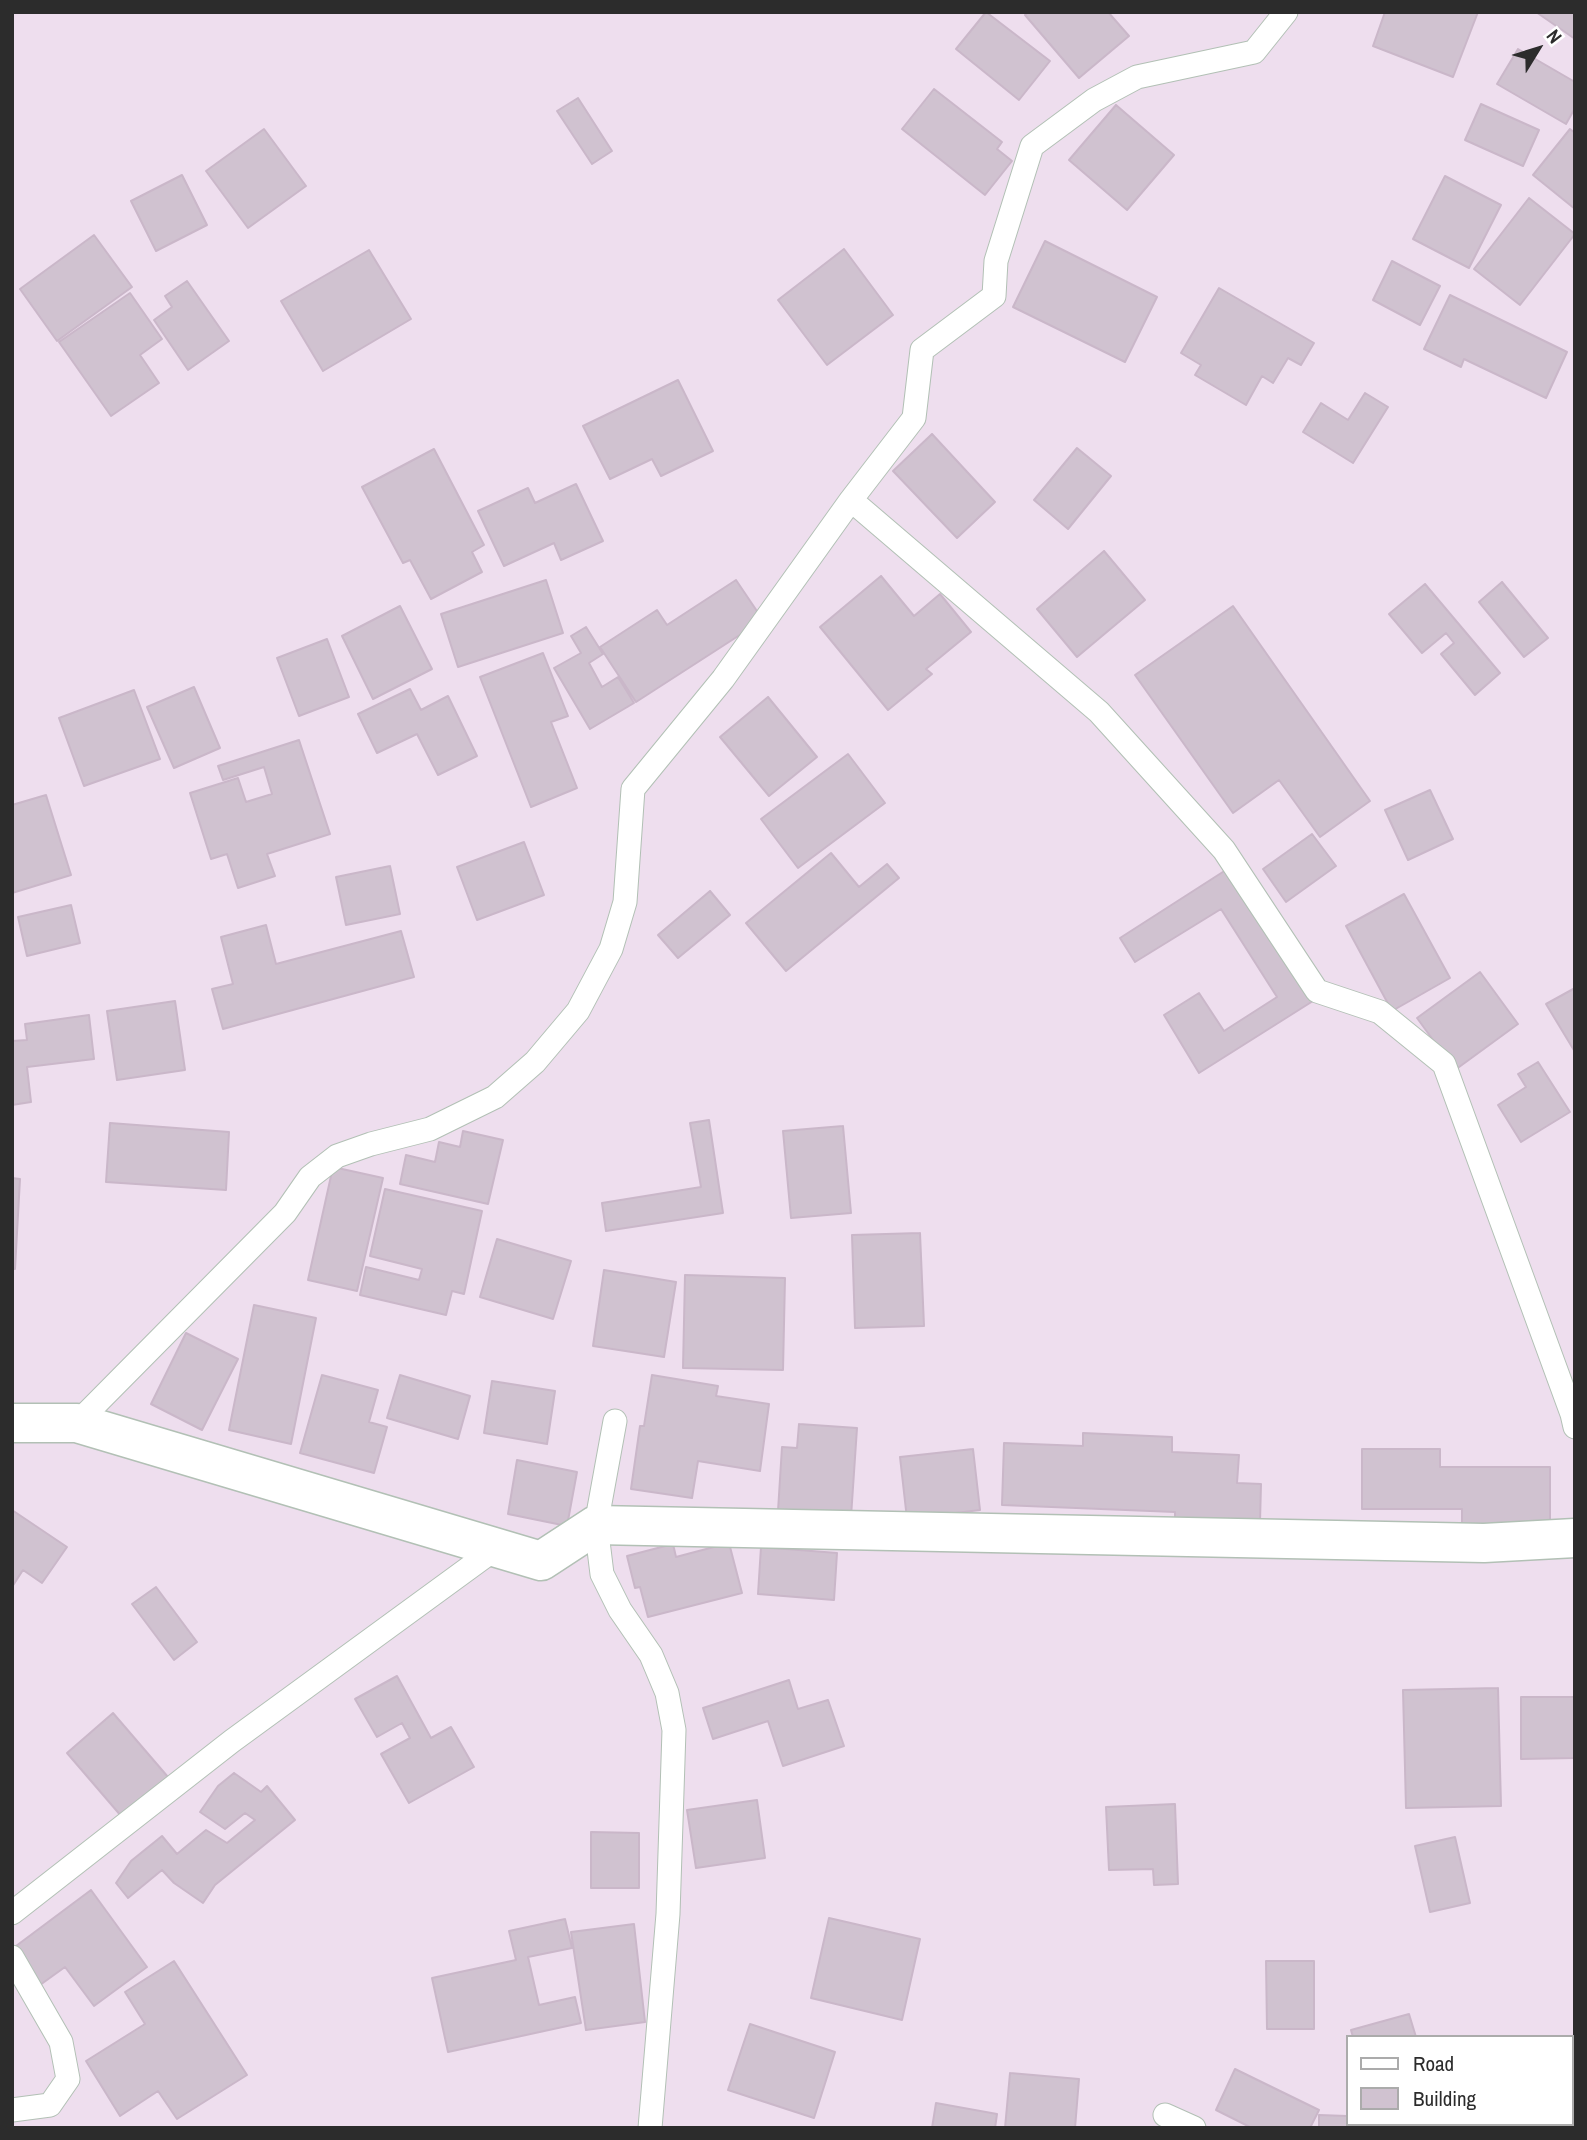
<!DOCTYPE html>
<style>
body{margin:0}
#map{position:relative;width:1587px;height:2140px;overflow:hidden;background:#eedeee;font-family:"Archivo Narrow",sans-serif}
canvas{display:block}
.frame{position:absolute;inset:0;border:14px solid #2c2c2c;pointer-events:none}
.legend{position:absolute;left:1346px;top:2035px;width:228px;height:91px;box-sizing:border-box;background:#fff;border:2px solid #ababab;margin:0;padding:9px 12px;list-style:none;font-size:21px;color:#2c2c2c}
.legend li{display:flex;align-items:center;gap:14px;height:35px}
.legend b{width:35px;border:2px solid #ababab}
.north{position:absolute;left:1503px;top:14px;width:70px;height:70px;-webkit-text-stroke:5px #fff;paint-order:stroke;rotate:52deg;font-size:19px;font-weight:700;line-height:28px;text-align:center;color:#2c2c2c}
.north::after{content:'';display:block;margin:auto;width:24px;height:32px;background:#2c2c2c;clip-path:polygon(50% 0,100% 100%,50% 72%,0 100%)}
</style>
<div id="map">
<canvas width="1587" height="2140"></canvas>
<div class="frame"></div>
<ul class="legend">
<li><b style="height:9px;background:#fff"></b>Road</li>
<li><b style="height:19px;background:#d0c2d0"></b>Building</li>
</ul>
<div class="north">N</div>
</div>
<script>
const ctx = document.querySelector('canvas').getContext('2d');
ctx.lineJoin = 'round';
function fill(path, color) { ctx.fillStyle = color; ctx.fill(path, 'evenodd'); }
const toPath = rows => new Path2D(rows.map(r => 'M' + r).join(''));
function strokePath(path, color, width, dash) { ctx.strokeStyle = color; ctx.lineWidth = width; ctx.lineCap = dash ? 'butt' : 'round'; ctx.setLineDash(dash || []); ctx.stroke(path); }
const building = toPath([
 [986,12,1050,61,1019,100,956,49,986,12],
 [1028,12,1108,12,1129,36,1079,78,1025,15,1028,12],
 [1385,12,1478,12,1453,77,1373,46,1385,12],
 [1536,12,1575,12,1575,39,1536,12],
 [1518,49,1575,82,1575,108,1566,124,1497,84,1518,49],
 [934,89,1002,142,997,149,1012,161,985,195,902,129,934,89],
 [578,98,612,151,592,164,557,111,578,98],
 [1481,104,1539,130,1523,166,1465,140,1481,104],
 [1116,105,1174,155,1127,210,1069,160,1116,105],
 [264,129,306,186,248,228,206,171,264,129],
 [1570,129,1575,133,1575,209,1533,175,1570,129],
 [182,175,207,225,156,251,131,201,182,175],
 [1445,176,1501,205,1469,268,1413,239,1445,176],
 [1529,198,1575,234,1520,305,1474,269,1529,198],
 [94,235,132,287,57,341,20,289,94,235],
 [1045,241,1157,297,1125,362,1013,307,1045,241],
 [844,249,893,315,827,365,778,300,844,249],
 [369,250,411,319,323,371,281,301,369,250],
 [1392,261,1440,286,1420,325,1373,300,1392,261],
 [187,281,229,341,188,370,154,320,172,307,165,296,187,281],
 [1219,288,1314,343,1301,365,1288,358,1273,383,1262,376,1246,405,1195,375,1201,365,1181,353,1219,288],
 [130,293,162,339,140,355,159,383,111,416,59,342,130,293],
 [1450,295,1567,352,1546,398,1464,359,1461,367,1424,349,1450,295],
 [678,380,713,451,661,476,652,459,610,479,583,426,678,380],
 [1365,393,1388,407,1353,463,1303,432,1321,403,1348,420,1365,393],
 [932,434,995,502,957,538,893,471,932,434],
 [1077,448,1111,476,1068,529,1034,500,1077,448],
 [434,449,484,545,472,552,482,572,431,599,410,560,403,563,362,487,434,449],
 [576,484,603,541,561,560,554,543,504,566,478,511,528,488,535,503,576,484],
 [1104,551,1145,600,1077,657,1037,609,1104,551],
 [881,576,914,616,940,594,971,632,926,669,932,674,888,710,820,627,881,576],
 [546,580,563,633,458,667,441,614,546,580],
 [736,580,763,620,636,702,600,647,657,610,667,625,736,580],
 [1502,582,1548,638,1524,657,1479,602,1502,582],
 [1425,584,1500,673,1475,695,1441,654,1454,643,1446,633,1422,653,1389,614,1425,584],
 [400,606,432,669,373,699,342,636,400,606],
 [1233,606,1370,801,1320,837,1279,780,1233,813,1135,675,1233,606],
 [586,627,603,654,589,663,602,687,618,677,634,703,590,729,554,668,581,653,571,636,586,627],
 [327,639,349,697,299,716,277,658,327,639],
 [543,653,568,716,551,722,577,788,531,807,480,677,543,653],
 [194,687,220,748,174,768,147,707,194,687],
 [410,689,421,710,448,696,477,756,438,775,417,734,377,753,358,714,410,689],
 [134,690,160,759,84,786,59,718,134,690],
 [768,697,817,757,769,796,720,737,768,697],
 [299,740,330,834,267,854,275,876,238,888,227,854,211,859,190,793,238,778,246,802,272,794,264,767,223,780,218,766,299,740],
 [848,754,885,803,798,868,761,819,848,754],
 [1430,790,1453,839,1408,860,1385,810,1430,790],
 [46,795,71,875,12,893,12,805,46,795],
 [1312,834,1336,866,1286,902,1263,869,1312,834],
 [524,842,544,895,477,920,457,867,524,842],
 [831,853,859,887,887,864,899,878,786,971,746,923,831,853],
 [390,866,400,914,346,925,336,877,390,866],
 [1229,868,1313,1001,1199,1073,1164,1015,1199,993,1224,1031,1277,997,1221,909,1135,962,1120,938,1229,868],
 [710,891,730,915,678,958,658,935,710,891],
 [1404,894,1450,978,1392,1011,1346,926,1404,894],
 [71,905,80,943,27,956,18,917,71,905],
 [266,925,276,964,401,931,414,977,223,1029,212,989,233,984,221,937,266,925],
 [1480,972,1518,1024,1455,1070,1417,1018,1480,972],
 [1575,988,1575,1052,1546,1004,1575,988],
 [175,1001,185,1070,117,1080,107,1011,175,1001],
 [89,1015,94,1059,27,1067,31,1102,12,1105,12,1041,27,1040,25,1024,89,1015],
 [1538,1062,1570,1112,1521,1142,1498,1105,1526,1087,1518,1074,1538,1062],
 [709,1120,723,1213,606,1231,602,1203,701,1187,690,1123,709,1120],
 [110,1123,229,1132,226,1190,106,1182,110,1123],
 [843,1126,851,1213,791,1218,783,1131,843,1126],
 [463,1131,503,1140,488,1204,400,1184,406,1155,435,1162,439,1142,460,1147,463,1131],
 [333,1167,383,1178,357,1291,308,1280,333,1167],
 [12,1178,20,1179,15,1269,12,1269,12,1178],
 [385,1189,482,1211,464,1294,452,1291,446,1315,360,1295,366,1267,419,1280,422,1269,370,1256,385,1189],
 [920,1233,924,1326,855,1328,852,1235,920,1233],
 [497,1239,571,1261,553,1319,480,1297,497,1239],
 [604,1270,676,1282,664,1357,593,1346,604,1270],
 [685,1275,785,1278,783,1370,683,1368,685,1275],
 [254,1305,316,1318,291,1444,229,1430,254,1305],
 [186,1333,238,1359,202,1430,151,1404,186,1333],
 [322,1375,378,1390,369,1422,387,1427,374,1473,300,1453,322,1375],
 [400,1375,470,1396,458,1439,387,1418,400,1375],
 [652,1375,718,1386,716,1396,769,1404,760,1471,698,1461,692,1498,631,1489,640,1426,644,1426,652,1375],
 [492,1381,555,1391,547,1444,484,1433,492,1381],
 [799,1424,857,1428,851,1517,778,1511,782,1447,797,1448,799,1424],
 [1083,1433,1172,1437,1172,1452,1239,1455,1237,1483,1261,1484,1260,1522,1175,1518,1175,1512,1002,1505,1004,1443,1083,1446,1083,1433],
 [973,1449,980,1510,907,1519,900,1457,973,1449],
 [1362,1449,1440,1449,1440,1467,1550,1467,1550,1528,1462,1528,1462,1509,1362,1509,1362,1449],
 [517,1460,577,1472,567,1526,508,1514,517,1460],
 [12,1510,67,1547,42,1583,23,1570,12,1587,12,1510],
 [729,1543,742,1593,648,1617,640,1587,635,1588,627,1556,673,1544,676,1557,729,1543],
 [761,1547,837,1553,834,1600,758,1594,761,1547],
 [156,1587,197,1642,174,1660,132,1604,156,1587],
 [397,1676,431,1738,451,1727,474,1767,409,1803,381,1754,410,1738,402,1723,377,1737,355,1699,397,1676],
 [789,1680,798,1709,828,1700,844,1746,783,1766,768,1721,713,1739,703,1708,789,1680],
 [1498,1688,1501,1806,1406,1808,1403,1690,1498,1688],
 [1521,1697,1575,1697,1575,1758,1521,1759,1521,1697],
 [113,1713,168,1777,122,1817,67,1753,113,1713],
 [234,1773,261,1792,267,1786,295,1820,215,1885,203,1903,174,1883,162,1870,128,1898,116,1883,131,1861,162,1836,177,1854,206,1830,227,1843,255,1820,245,1813,225,1829,200,1812,218,1786,234,1773],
 [757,1800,765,1858,696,1868,687,1810,757,1800],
 [1175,1804,1178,1884,1154,1885,1153,1869,1109,1870,1106,1807,1175,1804],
 [591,1832,639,1833,639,1888,591,1888,591,1832],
 [1455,1837,1470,1903,1430,1912,1415,1846,1455,1837],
 [91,1890,147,1967,94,2006,65,1967,40,1985,12,1949,91,1890],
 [829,1918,920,1939,902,2020,811,1998,829,1918],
 [565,1919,572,1948,528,1957,539,2005,575,1997,581,2023,448,2052,432,1978,516,1960,509,1931,565,1919],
 [634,1924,645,2022,586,2030,571,1932,634,1924],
 [174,1961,247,2075,177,2119,158,2091,120,2116,86,2061,145,2024,125,1992,174,1961],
 [1266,1961,1314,1961,1314,2029,1267,2029,1266,1961],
 [1409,2014,1416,2037,1353,2037,1351,2030,1409,2014],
 [750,2024,835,2052,814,2118,728,2090,750,2024],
 [1235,2069,1319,2110,1310,2128,1252,2128,1216,2110,1235,2069],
 [1010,2073,1079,2079,1075,2128,1005,2128,1010,2073],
 [936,2103,997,2114,995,2128,932,2128,936,2103],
 [1319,2115,1347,2116,1347,2124,1361,2124,1361,2128,1319,2128,1319,2115]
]);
fill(building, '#d0c2d0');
strokePath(building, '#cab7c9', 2);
const lane = toPath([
 [851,500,1099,712,1224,850,1317,991,1380,1012,1444,1064,1572,1414,1575,1427],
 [615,1421,596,1525,602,1574,620,1610,651,1655,667,1693,674,1730,668,1914,650,2128],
 [77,1423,285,1213,310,1177,337,1156,371,1144,430,1129,495,1097,535,1062,578,1011,611,949,625,902,633,789,723,679,851,500,914,418,922,350,994,296,996,261,1032,146,1094,100,1137,77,1254,52,1286,12],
 [12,1913,232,1741,499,1546],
 [12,1957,61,2042,68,2079,50,2105,12,2110],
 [1165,2115,1194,2128]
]);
const street = toPath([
 [12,1423,77,1423,541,1561,596,1525,1484,1543,1575,1538]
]);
strokePath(lane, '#b2c0b5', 25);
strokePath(street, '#b2c0b5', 41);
strokePath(lane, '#fff', 23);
strokePath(street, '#fff', 38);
</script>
